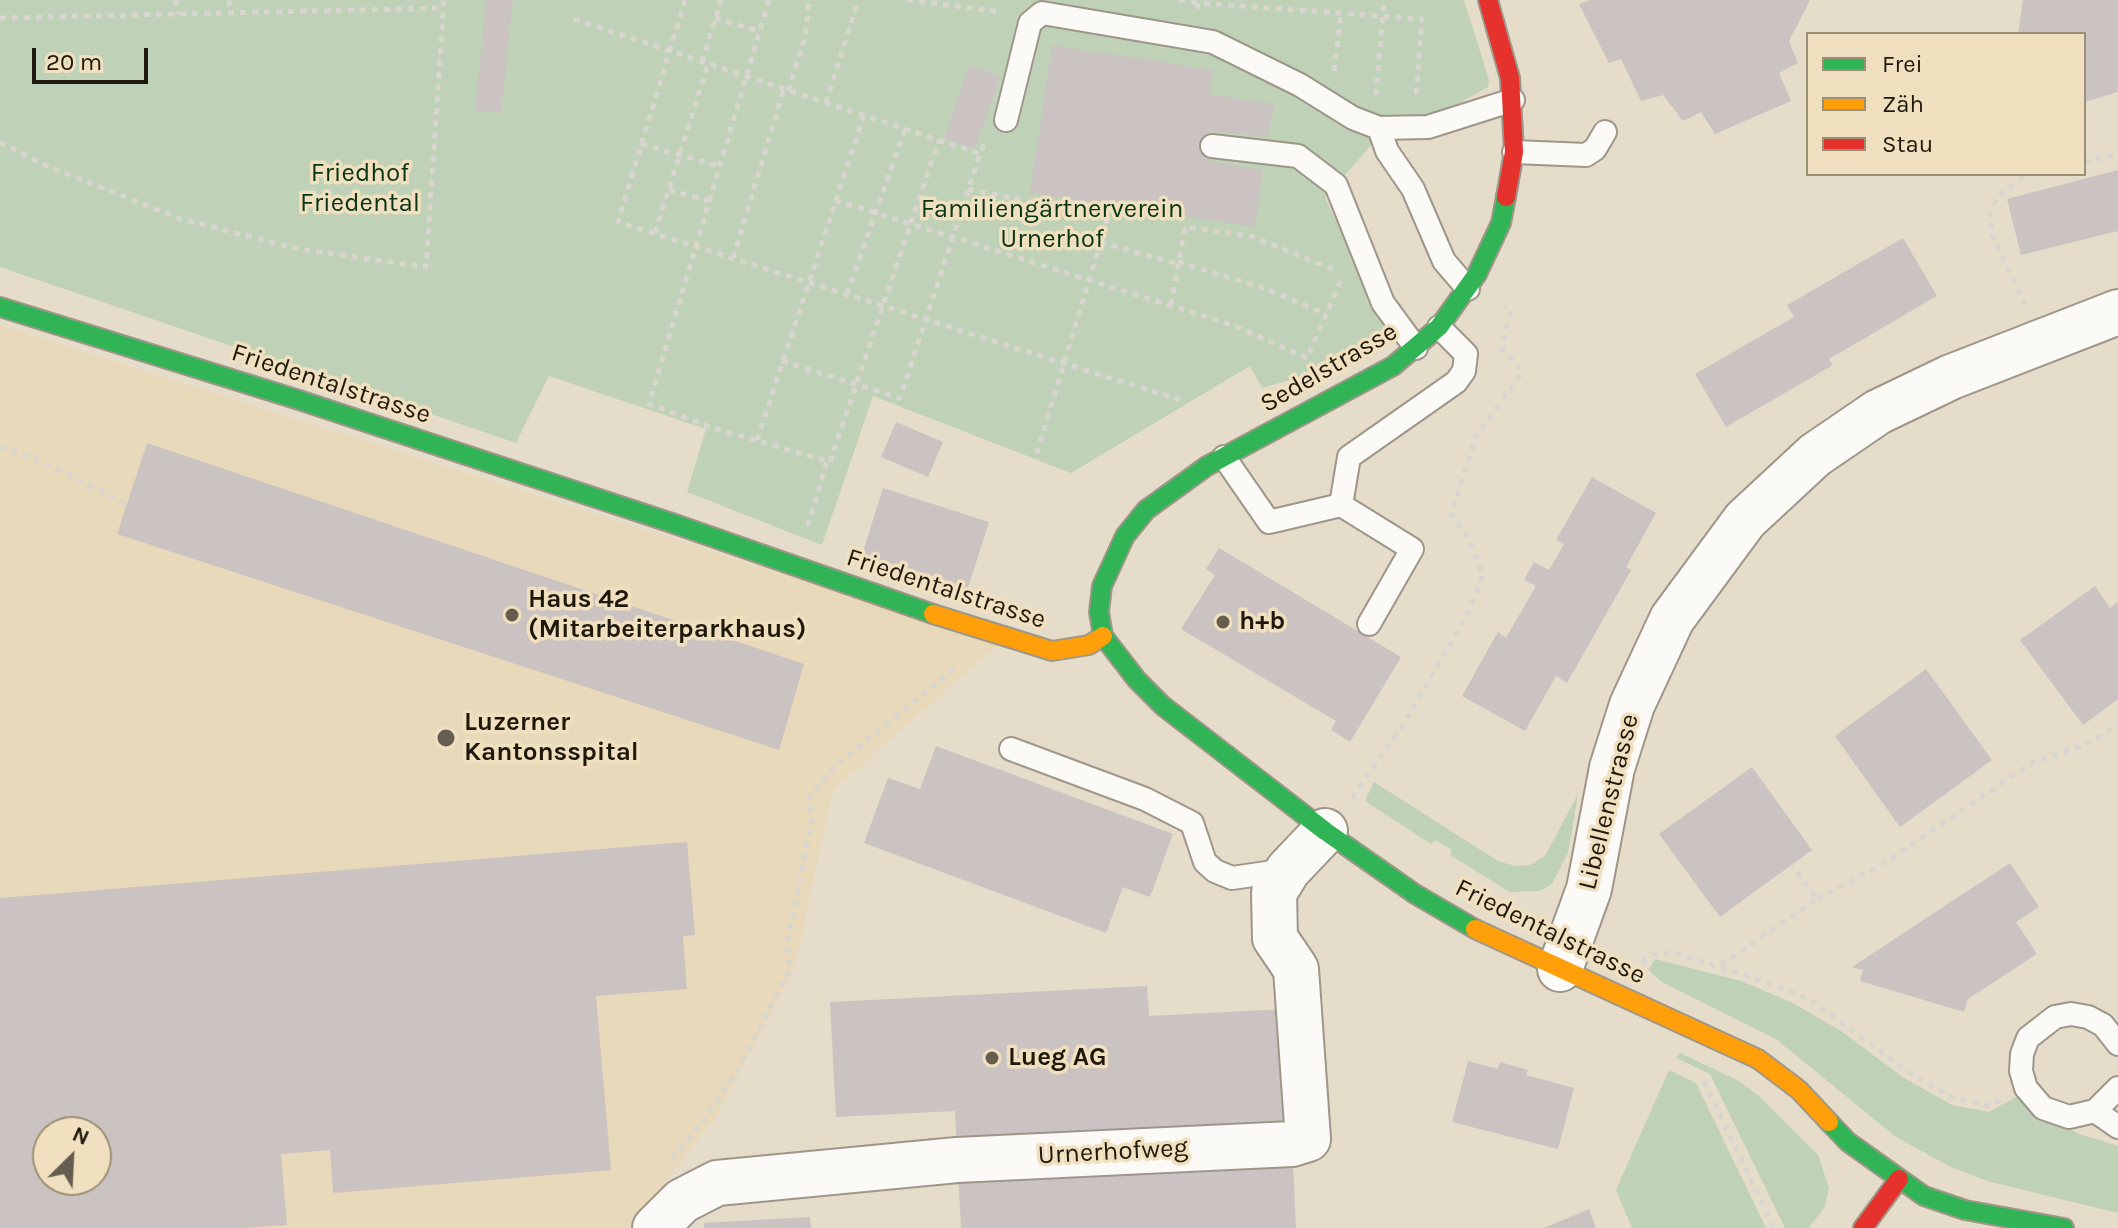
<!DOCTYPE html>
<meta charset="utf-8">
<style>
body{margin:0}
#map{position:relative;width:2118px;height:1228px;overflow:hidden;background:#e6dcca;font-family:Karla,sans-serif}
canvas{display:block}
.legend{position:absolute;left:1806px;top:32px;width:280px;height:144px;box-sizing:border-box;background:#f1e0bf;border:2px solid #9d9078;margin:0;padding:10px 14px;list-style:none;font-size:24px;color:#1f190d}
.legend li{display:flex;align-items:center;gap:16px;height:40px}
.legend b{width:40px;border:2px solid #9d9078}
.north{position:absolute;left:32px;top:1116px;width:80px;height:80px;box-sizing:border-box;background:#f1e0bf;border:2px solid #9d9078;border-radius:50%;rotate:24deg;font-size:22px;font-weight:700;line-height:32px;text-align:center;color:#1f190d}
.north::after{content:'';display:block;margin:auto;width:28px;height:36px;background:#655d4f;clip-path:polygon(50% 0,100% 100%,50% 72%,0 100%)}
.scale{position:absolute;left:32px;top:48px;width:116px;height:36px;box-sizing:border-box;border:4px solid #1f190d;border-top:0;padding-left:10px;font-size:24px;line-height:28px;white-space:nowrap;color:#1f190d;-webkit-text-stroke:6px #f1e0bf;paint-order:stroke}
</style>
<div id="map">
<canvas width="2118" height="1228"></canvas>
<ul class="legend">
<li><b style="height:10px;background:#30b455"></b>Frei</li>
<li><b style="height:10px;background:#ff9f0a"></b>Zäh</li>
<li><b style="height:10px;background:#e5322d"></b>Stau</li>
</ul>
<div class="north">N</div>
<div class="scale">20 m</div>
</div>
<script>
const ctx = document.querySelector('canvas').getContext('2d');
ctx.lineJoin = 'round';
function fill(path, color) { ctx.fillStyle = color; ctx.fill(path, 'evenodd'); }
const toPath = rows => new Path2D(rows.map(r => 'M' + r).join(''));
function strokePath(path, color, width, dash) { ctx.strokeStyle = color; ctx.lineWidth = width; ctx.lineCap = dash ? 'butt' : 'round'; ctx.setLineDash(dash || []); ctx.stroke(path); }
function drawText(font, color, halo, rows, align = 'center') {
  ctx.font = font + ' Karla,sans-serif'; ctx.lineWidth = 7; ctx.setLineDash([]); ctx.textBaseline = 'middle'; ctx.strokeStyle = halo; ctx.fillStyle = color; for (const [text, x, y, turn = 0] of rows) {
    ctx.save(); ctx.translate(x, y); ctx.rotate((+turn || 0) * Math.PI / 180); ctx.textAlign = isNaN(turn) ? turn : align; if (halo) ctx.strokeText(text, 0, 0); ctx.fillText(text, 0, 0); ctx.restore();
  }
}
fill(toPath([
 [0,325,1000,643,833,790,794,970,715,1119,629,1228,0,1228],
 [48,1132,96,1132,96,1180,48,1180]
]), '#e9d9bb');
fill(toPath([
 [0,0,1464,0,1489,80,1488,87,1447,110,1393,120,1325,198,1382,317,1384,329,1375,343,1343,365,1262,388,1250,366,1071,473,873,396,822,545,687,492,706,429,549,376,516,443,0,267],
 [1374,782,1498,861,1515,866,1530,865,1545,856,1578,794,1568,853,1552,884,1540,891,1510,892,1450,855,1452,850,1435,840,1431,844,1365,801],
 [1655,959,1741,981,1793,1003,1841,1031,1904,1078,1952,1105,1989,1112,2020,1095,2045,1117,2079,1134,2118,1146,2118,1213,1987,1181,1949,1166,1896,1137,1776,1039,1660,981,1649,970],
 [1680,1053,1737,1080,1758,1095,1818,1155,1829,1188,1825,1206,1809,1228,1785,1228,1710,1074,1676,1058],
 [1669,1070,1696,1083,1766,1228,1632,1228,1616,1190]
]), '#bfd1b6');
fill(toPath([
 [486,0,513,0,501,113,475,110],
 [1591,0,1810,0,1789,41,1798,63,1779,73,1791,101,1715,134,1701,112,1683,121,1663,95,1641,101,1621,59,1609,63,1579,4],
 [2023,0,2118,0,2118,92,2084,102,2084,34,2018,34],
 [1052,45,1213,70,1210,94,1274,104,1268,137,1214,131,1210,161,1263,170,1255,227,1030,193],
 [969,65,1001,76,975,149,944,138],
 [2118,170,2118,231,2021,255,2007,199],
 [1903,238,1937,296,1829,359,1833,365,1726,427,1695,374,1794,317,1787,305],
 [896,422,943,442,928,477,881,457],
 [147,443,804,664,779,750,117,534],
 [1592,477,1656,513,1626,567,1631,570,1567,683,1556,676,1525,731,1462,696,1498,632,1506,638,1536,586,1524,580,1534,562,1549,570,1564,544,1556,540],
 [883,488,989,522,968,588,862,555],
 [1219,548,1401,657,1350,742,1331,730,1336,721,1181,629,1215,575,1206,569],
 [2095,586,2110,608,2118,602,2118,699,2083,725,2020,640],
 [1926,669,1992,760,1900,827,1835,736],
 [936,746,1173,834,1150,897,1123,887,1106,933,864,843,888,778,920,789],
 [1752,767,1812,850,1720,917,1659,834],
 [687,842,695,935,683,936,687,989,596,996,611,1170,333,1193,330,1150,281,1154,287,1225,245,1228,0,1228,0,898],
 [48,1132,96,1132,96,1180,48,1180],
 [2010,863,2039,907,2016,922,2037,954,1968,999,1964,1012,1860,981,1863,970,1852,967],
 [1147,986,1149,1016,1286,1009,1296,1228,961,1228,955,1111,836,1117,830,1002],
 [1468,1061,1498,1069,1500,1062,1528,1070,1526,1075,1574,1088,1558,1149,1452,1122],
 [1589,1209,1596,1228,1544,1228],
 [810,1217,811,1228,704,1228,704,1223]
]), '#cac3c1');
const lane = toPath([
 [1006,120,1030,23,1042,13,1213,42,1300,85,1353,118,1379,128,1428,127,1513,100],
 [1379,128,1387,151,1413,189,1444,261,1468,289],
 [1212,146,1298,156,1336,185,1383,303,1416,348],
 [1514,152,1586,155,1595,149,1605,132],
 [1224,457,1269,522,1341,505],
 [1369,624,1412,549,1341,505,1349,457,1456,382,1464,371,1466,354,1439,327],
 [1011,749,1145,799,1192,823,1205,862,1215,871,1232,878,1287,870],
 [2118,1044,2103,1025,2088,1017,2071,1014,2055,1017,2028,1038,2022,1054,2021,1071,2026,1088,2043,1108,2069,1117,2095,1111,2118,1088],
 [2095,1111,2118,1127]
]);
const street = toPath([
 [1560,969,1589,889,1612,768,1632,705,1672,619,1745,520,1815,455,1878,412,1951,377,2118,312],
 [655,1228,682,1201,717,1183,957,1160,1292,1144,1308,1139,1296,969,1275,938,1274,893,1288,870,1325,831]
]);
const fast = toPath([
 [0,307,299,400,669,522,933,614],
 [1475,929,1415,894,1325,831,1163,706,1137,680,1103,636,1099,612,1102,586,1125,536,1146,510,1207,466,1393,366,1439,327,1477,274,1501,223,1506,197],
 [1829,1122,1848,1142,1924,1196,1965,1210,2064,1228]
]);
const slow = toPath([
 [933,614,1052,651,1089,645,1103,636],
 [1475,929,1758,1059,1799,1090,1829,1122]
]);
const jam = toPath([
 [1488,0,1510,78,1514,152,1506,197],
 [1863,1228,1899,1179]
]);
strokePath(lane, '#9e9689', 26);
strokePath(street, '#9e9689', 48);
strokePath(fast, '#9e9689', 22);
strokePath(slow, '#9e9689', 22);
strokePath(jam, '#9e9689', 22);
strokePath(toPath([
 [176,0,177,14],
 [229,0,230,12],
 [685,0,618,222,1180,400],
 [769,0,649,404,713,428,830,462,939,140],
 [907,0,1002,12],
 [1179,0,1198,3],
 [1197,9,1198,3,1422,19,1416,98],
 [0,18,443,8],
 [715,18,759,31],
 [574,19,980,154,986,139],
 [702,62,721,0],
 [1334,71,1341,13],
 [788,91,805,37,809,0],
 [1376,95,1384,0],
 [826,103,858,0],
 [0,142,45,165,181,219,299,249,426,267,444,0],
 [641,144,719,166],
 [2084,162,2118,154],
 [968,189,1108,217,1037,453],
 [669,190,709,201],
 [835,200,1235,326,1307,358,1341,280],
 [655,233,708,64],
 [1100,242,1178,264],
 [733,258,784,89],
 [1178,262,1264,288,1326,314],
 [847,294,905,129],
 [1171,305,1185,227,1251,236,1337,271],
 [2025,305,1992,235,1990,212,1999,195,2023,177,2036,174],
 [782,361,900,398,980,154],
 [757,440,864,115],
 [0,447,41,461,127,504],
 [808,526,827,461],
 [1352,798,1405,722,1468,613,1483,575,1467,536,1451,514,1476,436,1521,374,1518,365,1502,349,1511,309,1505,306],
 [1817,899,1886,862,2032,763,2085,745,2118,724],
 [1642,962,1652,954,1675,953,1769,983,1811,1000,1911,1074,1949,1096,1988,1106,2000,1100],
 [1721,965,1817,899,1791,865],
 [1704,1081,1774,1228],
 [671,1158,700,1125,740,1066,790,969,787,945,812,820,809,797,834,767,958,666]
]), '#d9d6d0', 5, [6, 6]);
strokePath(lane, '#fbfaf7', 22);
strokePath(street, '#fbfaf7', 44);
strokePath(fast, '#30b455', 18);
strokePath(slow, '#ff9f0a', 18);
strokePath(jam, '#e5322d', 18);
for (const [x, y, r, color] of [
 [512,615,8,"#655d4f"],
 [1223,622,8,"#655d4f"],
 [446,738,10,"#655d4f"],
 [992,1058,8,"#655d4f"]
]) { const dot = new Path2D(); dot.arc(x, y, r, 0, 2 * Math.PI); ctx.fillStyle = color; ctx.fill(dot); strokePath(dot, '#f1e0bf', 3); }
drawText('26px', '#073616', '#f1e0bf', [
 ["Friedhof",360,174],
 ["Friedental",360,204],
 ["Familiengärtnerverein",1052,210],
 ["Urnerhof",1052,240]
]);
drawText('26px', '#1f190d', '#f1e0bf', [
 ["Sedelstrasse",1329,368,-30],
 ["Friedentalstrasse",331,384,18],
 ["Friedentalstrasse",946,589,18],
 ["Libellenstrasse",1609,802,-76],
 ["Friedentalstrasse",1550,932,26],
 ["Urnerhofweg",1113,1152,-3]
]);
drawText('bold 26px', '#1f190d', '#f1e0bf', [
 ["Haus 42",528,600],
 ["(Mitarbeiterparkhaus)",528,630],
 ["h+b",1239,622],
 ["Luzerner",464,723],
 ["Kantonsspital",464,753],
 ["Lueg AG",1008,1058]
], 'left');
</script>
